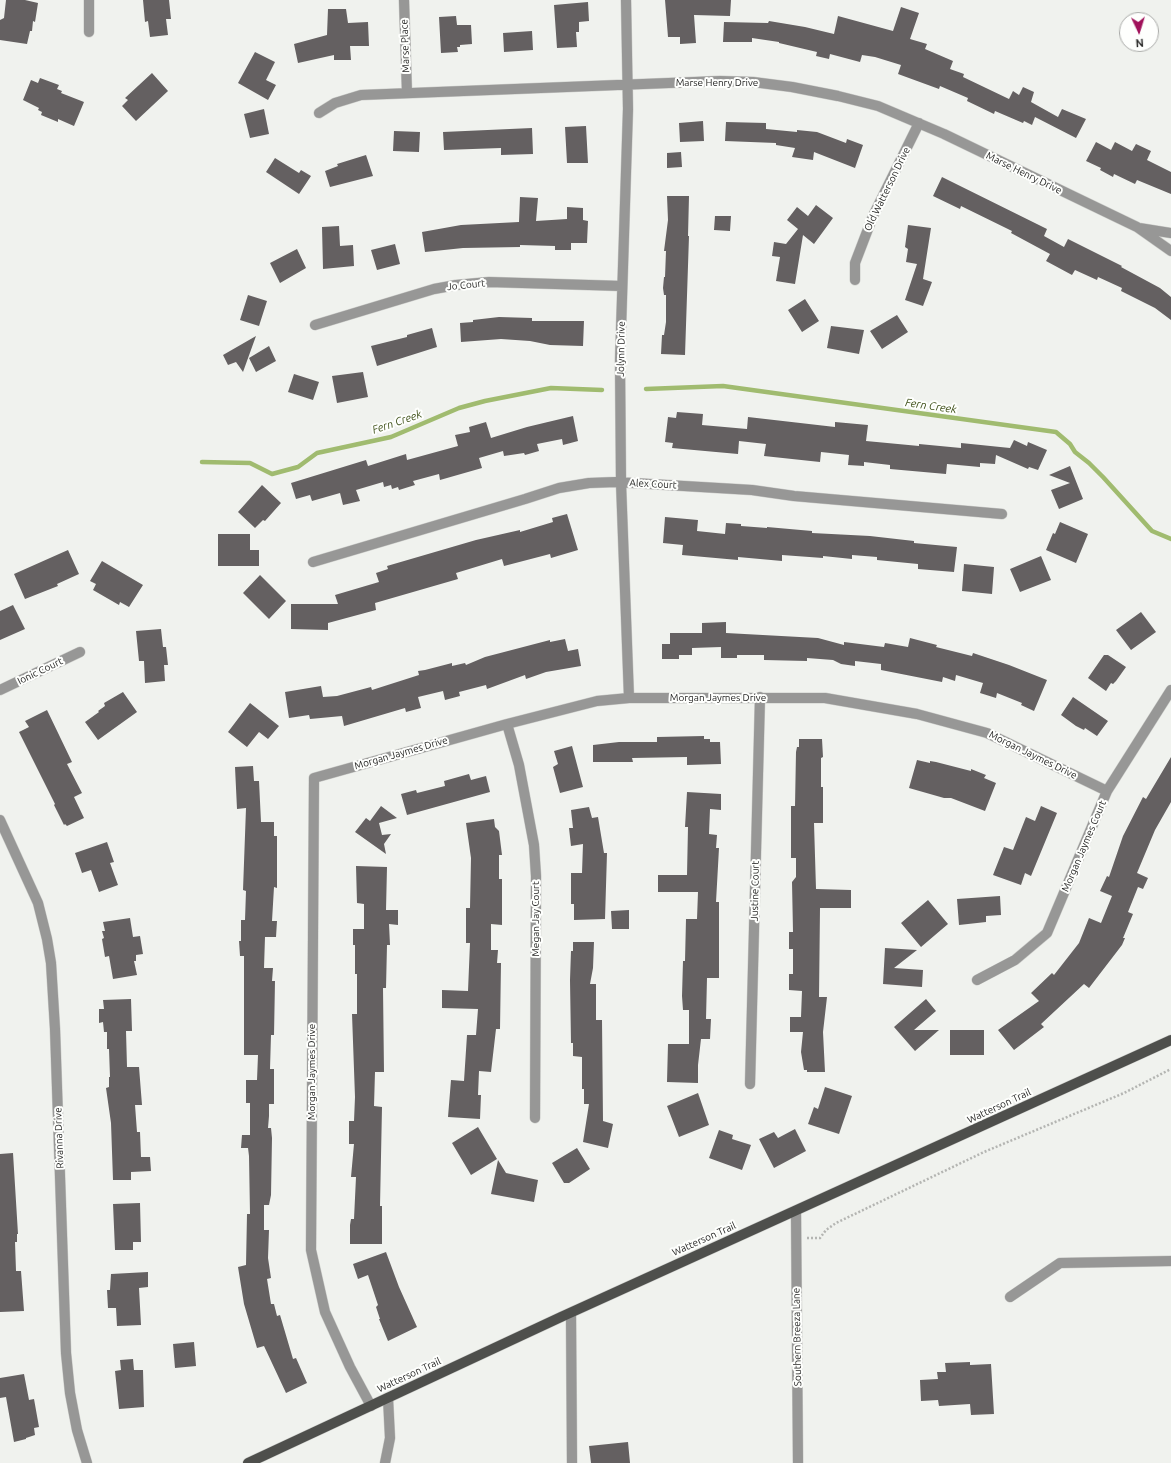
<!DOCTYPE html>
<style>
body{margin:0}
#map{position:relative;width:1171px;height:1463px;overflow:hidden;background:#f0f2ee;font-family:Ubuntu,sans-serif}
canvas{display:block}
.north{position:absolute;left:1119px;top:12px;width:40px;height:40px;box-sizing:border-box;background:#fefffd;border:1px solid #a8a9a7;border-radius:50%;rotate:176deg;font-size:11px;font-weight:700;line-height:16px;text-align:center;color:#272726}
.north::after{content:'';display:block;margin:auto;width:14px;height:18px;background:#a0115a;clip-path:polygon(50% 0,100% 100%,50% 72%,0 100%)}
</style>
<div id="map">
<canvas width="1171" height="1463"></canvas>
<div class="north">N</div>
</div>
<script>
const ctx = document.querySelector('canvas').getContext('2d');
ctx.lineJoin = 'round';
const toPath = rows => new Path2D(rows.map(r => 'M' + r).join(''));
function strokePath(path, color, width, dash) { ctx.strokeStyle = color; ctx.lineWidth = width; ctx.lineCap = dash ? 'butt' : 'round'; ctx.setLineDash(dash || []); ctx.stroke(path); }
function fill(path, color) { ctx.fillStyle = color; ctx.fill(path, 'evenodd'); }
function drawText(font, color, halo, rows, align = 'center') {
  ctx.font = font + ' Ubuntu,sans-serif'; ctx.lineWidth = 4; ctx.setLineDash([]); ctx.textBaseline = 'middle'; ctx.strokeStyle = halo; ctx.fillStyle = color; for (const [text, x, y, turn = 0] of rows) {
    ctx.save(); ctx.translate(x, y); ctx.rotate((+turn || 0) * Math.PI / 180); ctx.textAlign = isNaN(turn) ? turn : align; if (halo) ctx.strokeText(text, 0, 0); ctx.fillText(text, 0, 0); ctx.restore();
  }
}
strokePath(toPath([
 [646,389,723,386,1056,432,1070,444,1075,452,1089,463,1103,477,1152,531,1171,539],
 [202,462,250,463,272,474,298,467,317,453,391,437,459,408,485,401,551,388,602,390]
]), '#a0bb6f', 4.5);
fill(toPath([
 [6,0,25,0,38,3,35,22,33,21,32,31,30,31,27,44,0,40,0,20,4,18],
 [143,0,169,0,171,19,166,19,168,35,150,37,148,21,145,22],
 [665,0,731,0,730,16,694,15,696,43,680,44,680,37,668,37],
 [588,2,589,21,579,22,579,32,576,32,577,47,557,48,554,5],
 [901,7,919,13,910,39,927,44,925,49,953,61,950,69,964,74,963,77,1009,99,1013,91,1019,95,1023,87,1034,92,1031,102,1058,117,1062,109,1086,119,1076,138,1035,117,1032,125,1024,121,1023,123,995,111,994,114,967,101,968,98,940,86,939,89,898,74,901,65,875,57,862,55,860,62,830,54,829,59,816,56,817,52,779,43,779,42,752,38,752,42,723,42,724,22,768,23,769,21,805,27,834,34,838,16,893,31],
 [328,9,346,9,348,23,368,22,369,46,350,46,351,60,334,60,334,55,298,63,294,44,327,35],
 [456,16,457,25,471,25,472,44,460,45,460,47,457,47,458,52,441,53,439,17],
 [532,31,533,50,504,52,503,33],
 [255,52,275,62,266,80,276,85,268,100,238,83],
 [152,73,168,91,136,121,122,106,128,100,125,98],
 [40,78,59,85,57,89,62,91,61,93,84,102,74,126,58,119,58,122,41,115,42,112,38,110,39,108,23,100,31,80,38,83],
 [264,109,269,134,250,138,244,114],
 [703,121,704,141,680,142,679,123],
 [726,122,766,123,766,129,797,132,797,130,817,132,846,143,847,139,863,145,855,168,814,152,813,160,792,157,795,148,776,145,776,143,725,141],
 [586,126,588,163,567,163,565,127],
 [532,128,533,154,501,155,501,148,444,150,443,132],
 [394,131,420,132,419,152,393,151],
 [1096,142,1111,150,1115,142,1132,151,1136,144,1151,151,1147,160,1171,172,1171,194,1137,180,1135,184,1114,174,1113,177,1100,170,1101,168,1086,161],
 [681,152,682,167,667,168,667,153],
 [366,155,373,176,330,187,325,171,338,166,337,164],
 [275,158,299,173,301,170,311,176,299,194,266,172],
 [942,177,1047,229,1044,236,1064,247,1068,239,1122,266,1121,267,1160,288,1171,297,1171,320,1155,308,1121,291,1122,288,1098,277,1097,280,1075,270,1072,275,1046,261,1050,254,1011,233,1012,231,961,206,960,209,933,196],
 [667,196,689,196,688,236,689,236,685,355,661,354,662,335,664,335,666,322,666,295,664,295,663,288,664,277,665,277,666,251,664,251,668,220],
 [520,197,538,198,536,221,567,219,567,207,583,208,583,220,588,221,587,243,571,243,571,250,555,250,555,246,520,245,520,247,463,248,425,252,422,232,461,225,519,222],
 [816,205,833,218,814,244,803,235,795,284,776,281,780,257,772,256,774,242,786,244,798,229,787,220,797,207,808,216],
 [715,216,731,216,730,231,714,230],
 [908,225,931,228,923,279,932,282,923,306,905,300,917,264,906,262,908,249,905,247],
 [339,226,340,246,353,245,354,266,323,269,322,227],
 [395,244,400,264,377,270,371,250],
 [297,249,306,268,280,283,270,263],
 [248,295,267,301,259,326,240,320],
 [805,299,819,321,802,332,788,310],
 [897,315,908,332,882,349,870,331],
 [499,317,532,318,532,321,584,321,583,346,550,345,530,341,501,339,461,342,460,323,473,322,473,320],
 [831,326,864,330,859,354,827,348],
 [432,328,437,347,377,366,371,346,407,337,407,335],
 [256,336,243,372,236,362,228,365,223,355],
 [269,346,276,361,256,372,249,358],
 [363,372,368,397,337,403,332,376],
 [294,374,319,382,313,400,288,392],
 [677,412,703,414,702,425,747,429,748,417,835,427,835,422,868,425,866,441,919,446,919,444,961,448,961,443,1010,448,1014,440,1027,446,1028,442,1047,450,1038,470,1029,467,1028,469,996,455,995,464,980,463,980,467,947,464,946,474,890,469,890,465,864,462,864,466,848,465,849,455,821,452,820,462,764,456,766,444,739,441,738,454,672,448,673,443,665,442,668,417,676,418],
 [573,416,578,441,563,445,562,439,537,444,539,451,525,455,524,453,504,456,503,451,479,458,482,468,440,480,439,474,413,481,415,485,399,490,398,487,392,489,391,485,384,487,383,482,356,490,360,501,343,505,340,493,312,501,310,495,296,499,291,483,366,460,368,466,406,454,407,460,458,446,455,435,470,432,469,427,486,422,491,438,527,427],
 [1070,466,1083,499,1059,509,1051,490,1070,483,1049,475],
 [262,485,281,503,265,521,263,520,255,528,238,512],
 [567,514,578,550,551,558,550,554,504,566,502,559,456,573,458,579,375,603,376,610,328,623,328,630,291,629,291,604,338,604,335,595,379,582,376,573,388,569,387,566,476,540,520,530,520,532,553,522,552,518],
 [665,517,698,520,697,531,725,534,726,523,741,524,741,526,767,528,767,527,812,531,812,533,870,536,914,541,914,543,957,547,954,572,918,569,918,564,877,560,877,557,852,555,852,559,823,556,823,558,782,555,782,561,738,557,738,560,682,555,683,545,663,543],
 [1060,522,1088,534,1076,563,1046,550,1053,533,1055,534],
 [218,534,250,534,250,550,259,550,259,566,218,566],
 [68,550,79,574,57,584,58,586,25,599,14,574],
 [1041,556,1051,580,1020,592,1010,569],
 [102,561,143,585,129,607,120,602,119,605,93,590,96,584,90,581],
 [964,564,994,567,992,594,962,591],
 [260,575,286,601,269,619,243,593],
 [13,605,25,629,0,640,0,611],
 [1141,612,1156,632,1131,650,1116,630],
 [726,622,726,633,818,638,844,645,844,642,884,647,885,643,908,647,910,638,937,645,936,647,972,656,973,653,1009,665,1047,680,1034,711,1021,705,1022,703,997,693,996,698,980,693,983,683,956,675,955,681,943,677,942,682,881,670,881,664,855,661,855,666,841,664,833,660,807,658,807,661,764,660,764,655,737,655,737,658,721,658,721,647,692,648,692,655,679,655,679,659,662,659,662,644,670,644,670,633,702,633,702,623],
 [161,629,163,647,166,647,168,665,164,665,165,681,145,683,144,661,139,661,136,631],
 [565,639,568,651,578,649,581,666,546,672,526,679,525,675,487,689,486,685,459,692,460,696,445,700,443,691,418,697,421,708,406,712,405,708,344,726,342,716,310,719,309,715,289,718,285,692,321,686,323,697,337,696,371,687,372,690,419,675,418,671,425,670,452,663,452,666,465,663,466,665,485,657,550,640,550,642],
 [1104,655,1108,655,1126,667,1116,681,1113,684,1111,683,1106,691,1088,678],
 [123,692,137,712,98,740,85,722,99,712,98,711,105,706,104,703],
 [1073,697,1108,721,1097,736,1085,728,1084,730,1076,726,1061,715],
 [250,703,279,726,268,739,259,732,247,747,228,732],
 [47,710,72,762,67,764,82,793,74,797,84,818,67,826,65,824,64,825,54,805,55,804,19,732,29,727,25,721],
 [704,736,704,739,710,739,710,742,720,742,721,764,687,765,687,757,632,758,633,762,593,762,593,745,619,742,657,742,657,737],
 [799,739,822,739,823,757,821,758,821,787,823,787,823,823,814,823,816,889,851,890,851,908,820,908,819,997,827,997,823,1032,825,1072,807,1072,807,1070,804,1070,801,1052,803,1032,790,1032,790,1017,801,1017,802,991,789,990,789,974,793,974,793,949,789,949,789,932,793,932,792,882,796,877,796,858,791,858,791,806,795,806,796,752,797,747,799,747],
 [572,746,583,787,560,793,553,767,558,764,554,751],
 [1171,757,1171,802,1155,830,1137,873,1148,878,1143,889,1138,887,1128,912,1133,914,1123,938,1125,938,1122,945,1089,988,1084,984,1041,1024,1044,1027,1014,1050,998,1030,1039,1001,1031,993,1052,973,1054,975,1079,943,1089,918,1101,923,1112,896,1100,891,1107,876,1109,877,1123,836,1143,797,1146,799],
 [917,760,930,763,930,761,936,762,971,771,971,769,986,775,984,778,996,783,985,811,951,798,944,798,909,788],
 [253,766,254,781,259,781,261,822,274,822,274,836,277,836,277,888,274,887,272,921,277,921,276,937,265,937,264,968,273,968,272,981,275,981,274,1035,271,1035,270,1069,274,1069,274,1104,269,1104,269,1116,268,1128,271,1128,272,1138,271,1195,269,1205,264,1205,264,1230,269,1230,268,1258,271,1278,267,1279,271,1304,274,1304,277,1316,280,1315,293,1359,296,1358,307,1383,286,1393,264,1346,257,1348,244,1304,238,1267,246,1265,247,1214,250,1214,249,1156,248,1148,241,1148,242,1135,250,1135,250,1103,246,1103,246,1080,257,1080,258,1055,244,1055,244,956,240,956,239,941,241,941,241,920,245,920,246,891,243,890,246,808,237,809,235,767],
 [469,774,471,780,486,776,490,792,407,815,401,794,416,790,417,793,445,786,444,781],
 [687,792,721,794,721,810,710,809,709,834,717,835,716,848,719,848,716,902,719,902,719,978,707,978,706,1019,711,1019,710,1039,701,1039,698,1065,698,1083,667,1082,668,1044,689,1044,689,1010,683,1010,682,996,683,961,685,961,686,919,697,919,698,892,658,892,658,875,687,875,688,827,685,827],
 [381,806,397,818,379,823,382,835,391,834,384,844,386,854,355,832,366,818,370,821],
 [1041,806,1057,813,1031,876,1025,873,1021,885,993,875,1004,847,1013,850,1026,817,1035,821],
 [589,807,592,818,598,817,604,853,607,853,605,919,574,920,574,904,571,904,571,873,582,873,583,844,571,846,569,828,573,828,571,810],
 [494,819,495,827,499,831,502,855,499,855,499,879,502,879,502,925,491,924,491,950,498,950,497,963,501,963,500,1029,496,1029,491,1072,479,1071,478,1095,481,1095,480,1119,448,1117,451,1080,464,1081,467,1035,476,1035,478,1009,442,1008,442,990,468,991,470,943,466,943,466,908,470,908,471,858,466,823],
 [107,842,114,862,110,863,118,885,99,892,91,870,82,873,75,853],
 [356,866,387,867,386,910,398,910,398,925,389,924,390,945,387,945,386,988,383,988,384,1072,375,1072,374,1106,382,1107,380,1206,382,1206,382,1244,350,1244,350,1225,351,1219,354,1219,356,1177,351,1177,354,1144,349,1144,349,1121,354,1121,355,1097,352,1014,357,1014,357,974,355,974,355,945,353,945,353,929,364,929,364,904,357,903],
 [1000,896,1001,915,986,916,986,922,959,925,957,899],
 [928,900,948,924,921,947,901,923],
 [629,910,629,929,612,929,611,911],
 [130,918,133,937,140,936,143,954,136,955,136,961,134,961,137,975,113,979,109,956,105,957,102,939,104,938,102,931,105,931,103,922],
 [573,942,594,942,593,968,590,984,596,984,596,1020,602,1020,603,1121,613,1124,608,1148,583,1142,589,1104,584,1104,584,1089,582,1089,582,1057,573,1056,573,1043,571,1043,570,980,571,951,573,951],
 [885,948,917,950,894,968,923,970,922,987,883,984],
 [131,999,132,1031,126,1031,127,1067,139,1067,142,1105,135,1105,137,1132,140,1132,141,1157,150,1157,151,1171,131,1172,131,1180,113,1180,111,1123,106,1088,109,1087,109,1077,110,1077,109,1049,107,1049,107,1032,104,1032,103,1022,99,1023,99,1009,104,1009,103,1000],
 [926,999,936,1011,914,1030,939,1030,915,1051,894,1027],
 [950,1030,984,1030,984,1055,950,1055],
 [825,1087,852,1096,839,1134,808,1124,814,1107,818,1109],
 [698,1093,709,1125,679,1137,667,1106],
 [478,1127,497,1159,471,1175,452,1143],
 [795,1129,806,1151,774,1168,759,1139,774,1132,778,1138],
 [719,1130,733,1135,732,1139,751,1145,742,1170,709,1158],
 [577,1148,590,1169,569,1183,564,1183,552,1163],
 [13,1153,18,1234,17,1234,17,1242,15,1242,16,1271,21,1271,24,1311,0,1312,0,1154],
 [498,1160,506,1173,538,1180,534,1202,491,1194],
 [140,1203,141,1242,133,1242,133,1250,115,1250,113,1204],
 [386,1252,399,1287,417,1327,388,1341,379,1319,380,1319,376,1307,378,1305,368,1275,358,1279,353,1264],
 [148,1272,148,1287,139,1288,141,1325,117,1326,116,1308,108,1308,107,1290,110,1290,111,1274],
 [194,1342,196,1366,175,1368,173,1344],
 [133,1359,134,1370,143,1370,144,1407,119,1409,115,1371,121,1370,120,1360],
 [970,1362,970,1365,991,1364,994,1414,971,1415,970,1404,939,1406,938,1400,921,1401,920,1380,938,1379,937,1372,946,1372,945,1363],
 [24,1374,29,1400,34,1399,39,1427,34,1428,35,1435,26,1438,26,1439,14,1442,6,1397,0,1398,0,1378],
 [628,1442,630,1463,591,1463,589,1446]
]), '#646061');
const minor = toPath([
 [404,0,407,93],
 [626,0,628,109,620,361,621,483,629,698],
 [89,32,89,0],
 [319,113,335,103,361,95,720,81,753,82,792,87,838,96,878,106,944,134,1137,227,1171,251],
 [1139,228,1171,233],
 [855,280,855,263,873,216,919,123],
 [315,325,434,289,456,285,489,282,622,286],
 [313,562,525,499,559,488,589,483,616,482,752,490,794,496,1002,514],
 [0,690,80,652],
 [507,724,519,765,534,845,536,876,535,1118],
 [0,820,38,903,47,939,51,963,55,1029,66,1353,70,1393,77,1430,87,1463],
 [977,980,1015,960,1047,933,1107,791,1171,690],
 [750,1084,760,697],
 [796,1211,798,1463],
 [1010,1297,1060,1263,1171,1261],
 [571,1313,572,1463],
 [371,1406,350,1367,325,1312,311,1250,314,778,507,724,597,701,629,698,825,698,917,714,987,733,1107,791],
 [385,1463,390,1438,388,1398]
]);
const major = toPath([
 [248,1463,561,1317,1171,1040]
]);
strokePath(minor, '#cccdca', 11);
strokePath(major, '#cccdca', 11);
strokePath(toPath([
 [807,1238,820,1238,826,1230,836,1223,984,1152,1124,1093,1171,1069]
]), '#b4b5b2', 2.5, [2, 2]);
strokePath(minor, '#979796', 10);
strokePath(major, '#4e4f4c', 10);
drawText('10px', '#272726', '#fefffd', [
 ["Marse Place",405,46,-92],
 ["Marse Henry Drive",717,83],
 ["Marse Henry Drive",1024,173,26],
 ["Old Watterson Drive",887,189,-64],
 ["Jo Court",466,285,-6],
 ["Jolynn Drive",621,349,-89],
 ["Alex Court",653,484,3],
 ["Ionic Court",40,671,-26],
 ["Morgan Jaymes Drive",718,698],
 ["Morgan Jaymes Drive",401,753,-16],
 ["Morgan Jaymes Drive",1033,755,26],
 ["Morgan Jaymes Court",1084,846,-67],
 ["Justine Court",755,891,-89],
 ["Megan Jay Court",536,919,-90],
 ["Morgan Jaymes Drive",312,1072,-90],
 ["Watterson Trail",999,1106,-25],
 ["Rivanna Drive",59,1138,-92],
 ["Watterson Trail",704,1239,-24],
 ["Southern Breeza Lane",797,1337,-91],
 ["Watterson Trail",409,1375,-25]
]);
drawText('italic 11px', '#40521b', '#fefffd', [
 ["Fern Creek",931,406,8],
 ["Fern Creek",397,422,-19]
]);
</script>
